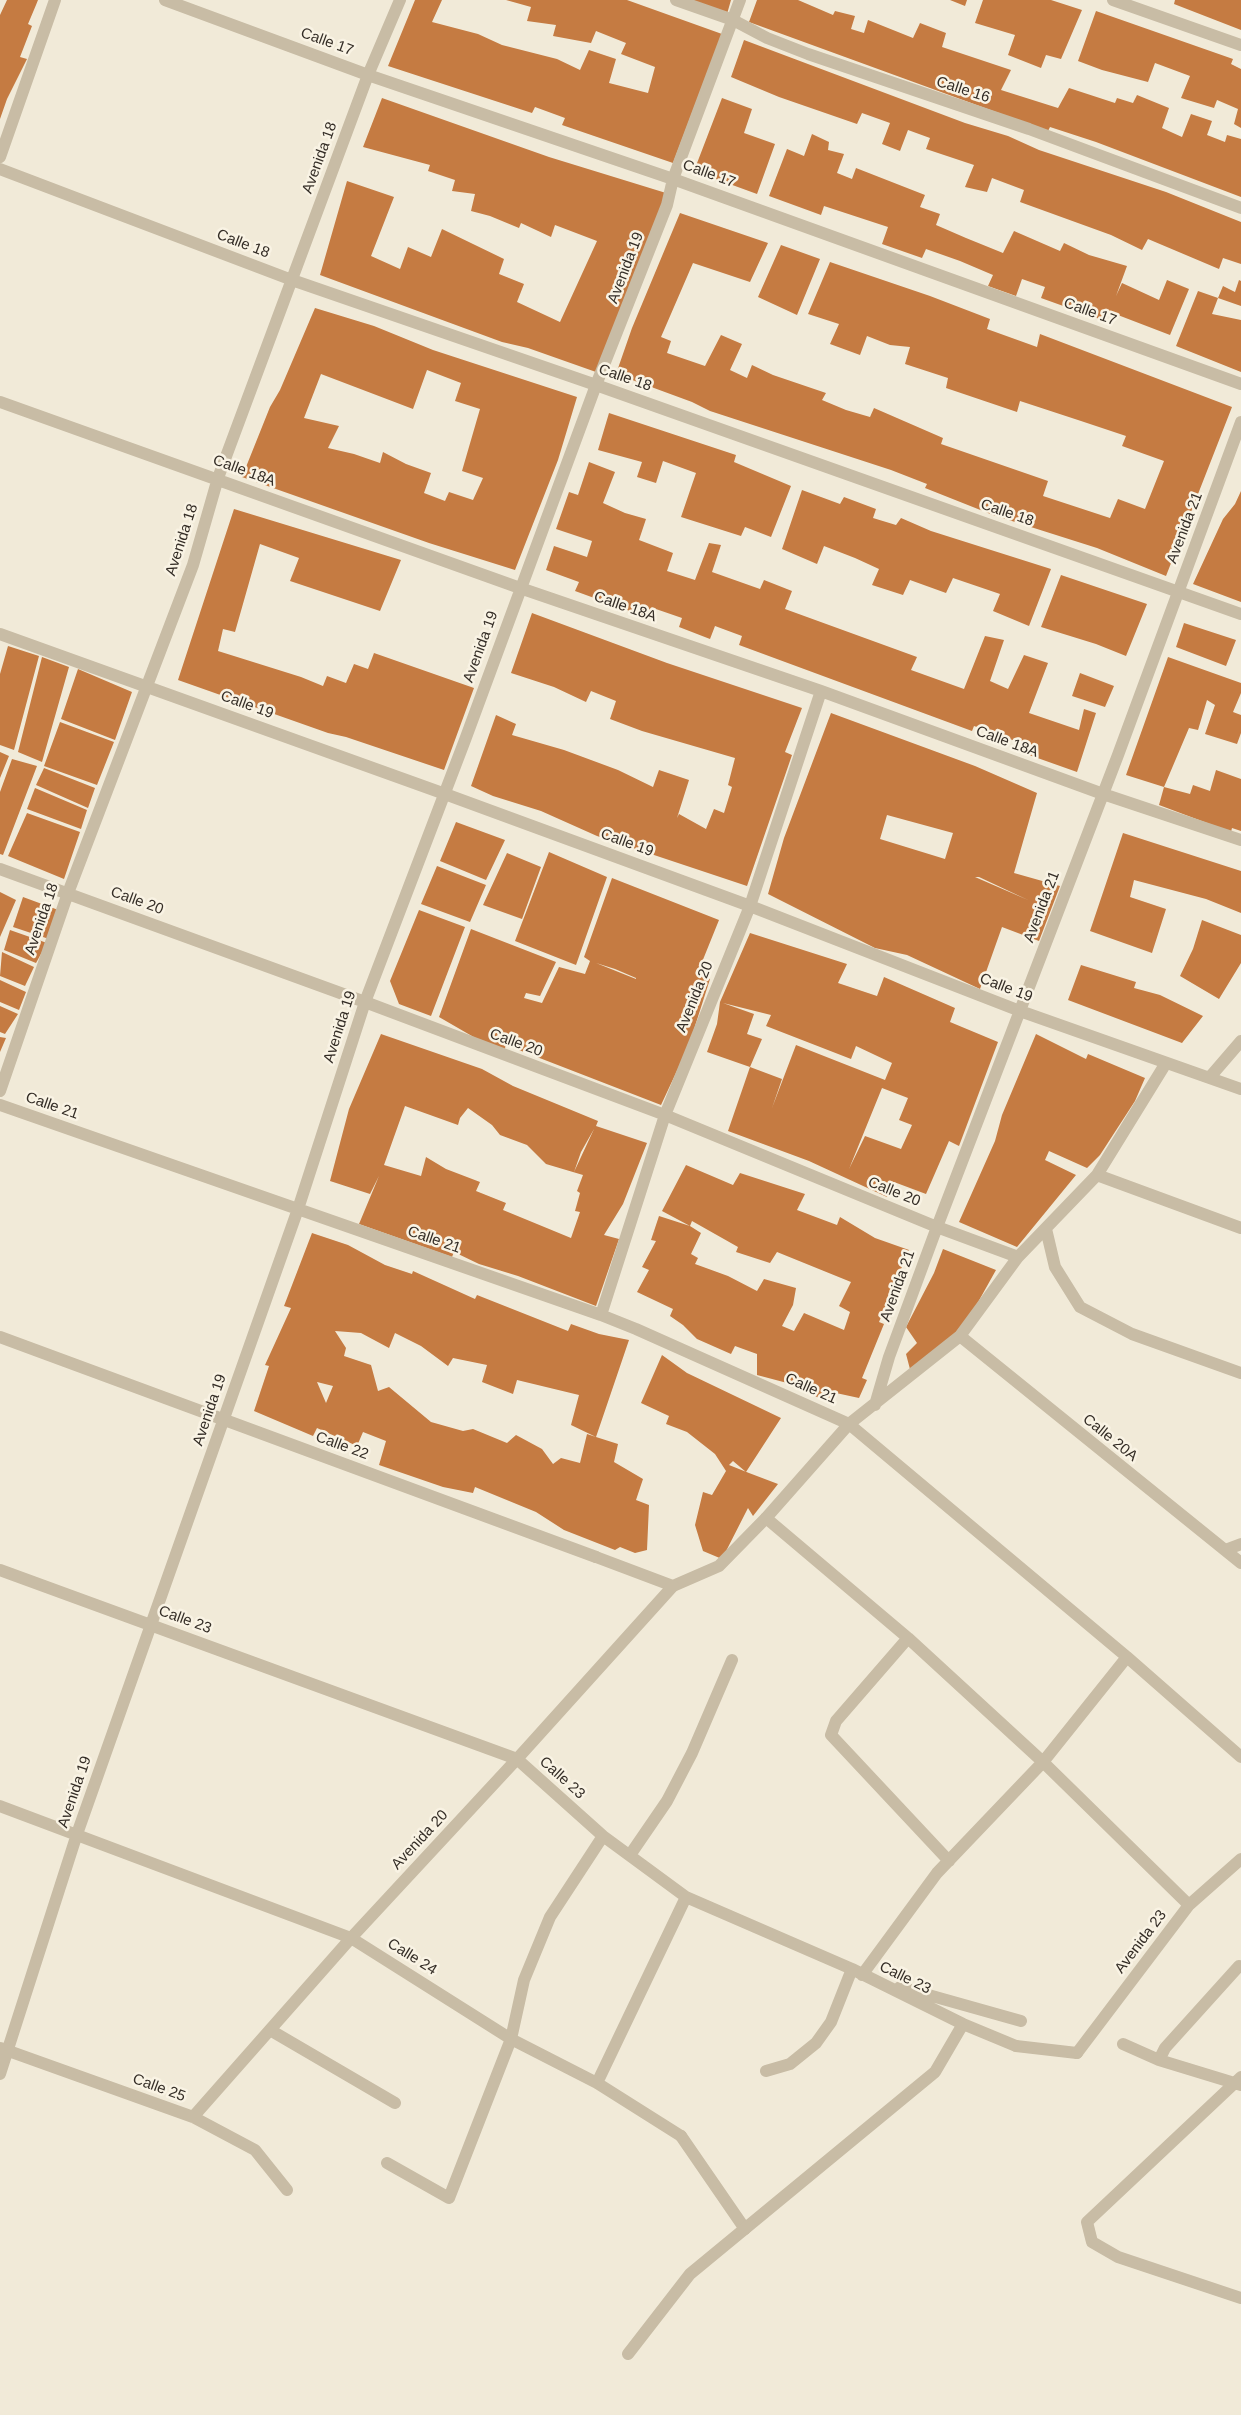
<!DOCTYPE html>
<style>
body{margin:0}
canvas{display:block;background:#f1ead8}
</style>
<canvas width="1241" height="2415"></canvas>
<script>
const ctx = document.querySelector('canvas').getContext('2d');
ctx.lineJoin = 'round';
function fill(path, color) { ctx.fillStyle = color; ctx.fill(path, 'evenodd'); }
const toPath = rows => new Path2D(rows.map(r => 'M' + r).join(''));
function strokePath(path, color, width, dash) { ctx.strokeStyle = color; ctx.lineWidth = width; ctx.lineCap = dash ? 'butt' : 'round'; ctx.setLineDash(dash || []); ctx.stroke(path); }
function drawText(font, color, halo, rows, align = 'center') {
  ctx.font = font + ' Helvetica,sans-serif'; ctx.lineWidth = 5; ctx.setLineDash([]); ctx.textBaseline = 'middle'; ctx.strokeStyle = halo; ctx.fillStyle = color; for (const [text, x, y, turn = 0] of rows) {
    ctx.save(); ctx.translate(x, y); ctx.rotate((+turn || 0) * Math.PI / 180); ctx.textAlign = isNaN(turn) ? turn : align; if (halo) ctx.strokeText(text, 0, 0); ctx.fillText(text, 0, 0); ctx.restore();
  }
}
fill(toPath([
 [7,0,38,0,36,5,26,1,36,5,28,24,32,26,20,57,27,59,7,99,0,119,0,15],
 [415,0,442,0,432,22,478,34,502,45,557,59,580,70,589,50,616,59,609,83,648,93,655,67,621,54,626,43,596,31,591,43,553,36,556,25,527,21,531,7,506,0,627,0,722,34,673,163,562,125,565,118,535,107,532,113,388,66],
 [692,0,731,0,727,14],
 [757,0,798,0,833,15,835,11,855,16,851,29,864,33,868,20,913,38,920,23,946,33,942,47,1011,70,1001,90,1058,108,1069,88,1115,103,1117,98,1133,103,1137,95,1169,108,1162,128,1182,137,1191,114,1212,121,1207,135,1225,142,1227,135,1241,139,1241,197,1096,142,1050,127,1048,131,749,22],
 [950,0,967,0,965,6],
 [983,0,1051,0,1082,10,1061,59,1046,55,1041,68,1008,55,1015,35,975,23],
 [1175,0,1241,0,1241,30,1174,4],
 [1096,11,1233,59,1231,64,1241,69,1241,128,1234,124,1238,109,1217,100,1214,108,1181,98,1190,76,1155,63,1148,82,1102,70,1078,61],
 [744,40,965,123,1008,136,1039,150,1166,192,1241,222,1241,264,1223,258,1219,269,1148,239,1142,250,1111,235,1020,202,1024,190,992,178,987,192,965,187,974,165,926,149,930,138,908,130,900,151,882,144,890,123,862,113,857,124,779,97,731,77],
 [382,98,549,157,666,193,596,372,528,348,502,342,320,275,347,181,394,197,371,256,400,269,408,247,431,257,442,229,504,259,499,274,524,284,517,302,560,322,597,241,555,225,551,237,521,223,519,228,490,216,471,211,475,194,452,191,455,180,428,171,430,165,363,147],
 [722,98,752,109,744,133,775,144,757,194,694,171],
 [812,134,829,142,828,150,844,154,837,173,852,179,856,168,925,195,920,207,940,214,936,225,966,238,1003,253,1014,231,1060,251,1064,243,1089,255,1127,266,1116,296,1122,283,1159,300,1167,280,1189,289,1170,335,1110,312,1105,321,1041,298,1045,287,1022,279,1016,296,988,286,993,275,960,261,926,249,922,258,882,244,888,227,824,206,821,215,769,196,787,149,804,156],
 [680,213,768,243,750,282,693,263,661,337,671,341,667,353,705,366,721,335,742,344,730,370,747,378,752,365,773,375,826,393,822,400,846,410,870,417,874,408,943,438,941,444,1048,481,1043,496,1110,518,1118,499,1145,509,1164,461,1122,446,1126,436,1081,421,1020,401,1017,412,946,388,948,378,905,364,910,347,890,345,867,336,860,355,830,344,839,324,808,314,830,262,930,296,990,319,987,329,1037,347,1040,334,1232,407,1166,576,1097,548,993,515,925,488,927,484,891,470,710,411,692,402,616,374,632,328],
 [781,245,820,259,797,315,758,297],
 [1239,280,1241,281,1241,306,1218,298,1223,286,1235,292],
 [1198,291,1218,298,1212,314,1241,320,1241,372,1176,346],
 [315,308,374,326,433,350,577,397,558,460,515,570,429,543,242,477,270,407,280,390],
 [427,370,461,383,455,401,480,409,462,471,483,478,473,500,449,492,445,501,424,493,431,473,406,464,383,452,380,463,354,454,328,448,339,426,304,418,321,374,413,409],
 [609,413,736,455,734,462,791,486,771,537,745,527,741,536,681,517,696,473,663,461,656,483,637,477,642,462,598,450],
 [589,462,615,472,603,503,625,513,646,519,639,540,673,553,667,571,695,580,709,543,721,545,712,572,760,589,764,580,792,591,785,609,917,657,911,670,964,689,985,636,1004,640,990,681,1008,689,1024,655,1048,663,1029,713,1079,730,1084,709,1096,713,1077,772,1015,750,1018,742,974,726,972,731,739,645,742,636,715,626,710,639,679,627,682,618,653,608,649,618,575,591,579,582,546,570,554,546,587,557,592,541,556,529,569,492,578,495],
 [802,490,840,504,844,497,876,509,873,518,896,525,901,518,931,531,1051,569,1029,626,993,611,1000,594,953,578,946,593,910,580,903,595,872,585,879,569,855,558,824,546,817,564,782,549],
 [1241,491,1241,602,1193,584,1223,519,1235,504],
 [234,509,401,560,380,611,290,581,299,558,260,544,235,632,223,629,218,651,301,677,323,686,327,676,346,683,354,664,368,669,374,653,474,688,444,770,346,737,328,733,178,680],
 [1061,575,1147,604,1126,656,1096,644,1041,627],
 [532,613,667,663,802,708,785,752,792,755,747,886,597,836,541,811,493,796,471,786,496,715,516,724,512,735,564,750,618,770,653,787,659,770,689,780,677,818,679,814,706,829,714,809,724,813,732,787,728,785,735,758,642,731,610,719,616,701,591,691,586,702,554,687,511,673],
 [1184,623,1236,640,1226,666,1176,647],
 [8,646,39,656,14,750,0,745,0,674],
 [42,657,69,667,42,762,18,752],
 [1168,657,1241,683,1241,693,1233,712,1241,715,1241,733,1237,744,1205,734,1215,705,1207,700,1198,730,1189,728,1164,787,1126,775],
 [78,669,132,692,115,740,61,719],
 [1080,673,1114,686,1105,707,1072,696],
 [831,713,975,766,1037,793,1014,873,1060,886,1039,941,1002,927,980,989,907,955,875,948,768,894,784,838],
 [887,815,953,833,945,859,880,839],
 [975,877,979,877,1028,900],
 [60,722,114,742,97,785,44,766],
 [0,752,9,756,0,778],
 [12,759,37,766,3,855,0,854,0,792],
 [44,768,95,788,88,808,36,785],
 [1216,770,1241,779,1241,831,1232,828,1231,832,1159,805,1164,787,1190,794,1193,785,1210,791],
 [35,788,87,810,81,829,27,809],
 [27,813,80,832,64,879,8,856],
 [456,822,505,840,486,880,440,861],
 [1123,833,1241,871,1241,913,1206,899,1134,880,1130,897,1166,909,1152,953,1090,931],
 [549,852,607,877,576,965,515,941],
 [507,853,541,867,522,919,483,905],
 [437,866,486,885,470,922,421,904],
 [612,878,719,920,698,972,710,979,689,1045,661,1105,506,1045,503,1054,439,1017,471,929,556,962,540,996,526,993,524,998,542,1003,559,967,585,974,590,961,584,957],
 [596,963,615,969,636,978,636,979],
 [0,892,16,900,0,937],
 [23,897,61,911,49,939,13,927],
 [419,910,465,927,431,1016,399,1004,390,981],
 [1202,920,1241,935,1241,963,1219,999,1180,976,1193,949],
 [10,930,47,943,36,963,4,950],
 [750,933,847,964,838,983,877,996,884,977,955,1008,950,1022,998,1042,959,1146,949,1141,926,1194,894,1182,887,1197,809,1161,728,1131,750,1067,707,1052,717,1024,720,1002],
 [723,1003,771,1015,776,1004,766,1026,851,1059,856,1046,892,1063,885,1080,796,1045,772,1108,782,1079,750,1067,762,1039,747,1034,754,1014],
 [882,1088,908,1098,899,1120,912,1125,901,1149,865,1136,849,1169],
 [2,952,34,967,25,986,0,976],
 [1081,965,1136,982,1134,988,1160,995,1203,1016,1182,1043,1068,1000],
 [0,980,26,992,19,1010,0,1002],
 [0,1006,18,1014,5,1034,0,1032],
 [381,1034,482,1069,513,1086,598,1121,596,1126,647,1143,623,1204,604,1235,619,1239,596,1306,518,1276,479,1264,454,1252,452,1257,359,1224,379,1176,370,1194,330,1181,349,1109],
 [405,1106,458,1125,460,1118,468,1108,492,1125,500,1135,527,1145,546,1164,583,1175,577,1191,580,1193,575,1211,580,1212,571,1238,503,1210,506,1203,476,1191,480,1182,446,1169,426,1157,421,1176,384,1165],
 [594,1129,574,1172,581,1152],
 [1036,1034,1086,1059,1088,1054,1145,1078,1135,1101,1100,1155,1087,1168,1049,1151,1045,1160,1076,1175,1017,1247,959,1222,995,1141,1002,1115],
 [0,1037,6,1038,0,1052],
 [686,1165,733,1185,740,1173,805,1194,797,1210,837,1225,840,1217,875,1238,909,1250,879,1322,884,1324,862,1378,867,1380,859,1398,836,1393,831,1404,791,1384,757,1375,757,1354,735,1346,731,1354,697,1339,683,1325,670,1316,673,1309,637,1292,649,1270,642,1267,656,1241,651,1240,659,1216,690,1226,662,1211],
 [692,1221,738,1247,736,1252,770,1263,777,1252,851,1282,839,1306,850,1312,844,1330,804,1313,794,1331,782,1326,793,1305,796,1288,764,1279,757,1291,728,1276,695,1264,698,1258,691,1254,701,1233,690,1226],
 [312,1233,348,1245,385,1265,412,1274,413,1271,475,1299,477,1295,568,1331,571,1324,599,1334,629,1340,596,1437,618,1444,614,1462,643,1479,636,1500,649,1505,647,1550,635,1553,620,1547,615,1550,564,1530,536,1512,475,1487,473,1493,443,1487,379,1465,386,1441,363,1432,357,1446,317,1428,313,1436,254,1411,269,1366,265,1365,291,1308,284,1306],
 [335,1331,361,1333,389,1348,395,1333,421,1346,448,1366,453,1358,487,1365,482,1382,513,1394,517,1380,579,1395,571,1425,596,1437,587,1434,580,1463,561,1458,553,1464,542,1449,516,1435,507,1443,473,1429,463,1431,431,1422,389,1387,378,1391,371,1365,344,1356,346,1348],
 [317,1382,333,1386,326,1403],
 [943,1249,996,1270,972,1313,950,1339,911,1373,906,1354,917,1343,906,1327,934,1273],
 [662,1355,687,1373,781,1418,746,1472,733,1461,729,1465,749,1473,778,1484,753,1516,748,1508,722,1559,703,1551,695,1525,703,1492,712,1495,726,1471,715,1454,687,1432,666,1424,669,1416,641,1403]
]), '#c57b42');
strokePath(toPath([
 [596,1557,673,1586,719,1566,766,1518],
 [1016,2046,1077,2053],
 [681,2136,745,2229]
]), '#c8bca5', 12);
strokePath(toPath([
 [676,0,733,20,767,38,808,54,1029,129,1241,208],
 [0,169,292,280,596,385,1241,614],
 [0,402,520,588,821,691,1103,794,1241,840],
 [0,634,445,794,750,906,1020,1011,1241,1089],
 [0,869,365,1002,665,1115,937,1227,1018,1257],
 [1166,1063,1097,1175,1018,1257,960,1336,849,1424,766,1518,908,1638,1043,1762,1189,1905],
 [1210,1077,1241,1041],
 [0,1091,68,893,193,565,218,478,368,75,673,179,1241,384],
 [0,1105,601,1315,636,1329,849,1424,1127,1657,1241,1757],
 [1097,1175,1241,1228],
 [1046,1229,1055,1267,1080,1307,1132,1334,1241,1373],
 [601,1315,665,1115,750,906,821,691],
 [960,1336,1241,1563],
 [0,1337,596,1557],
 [875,1405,889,1357,937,1227,1118,755,1241,422],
 [1225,1550,1241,1544],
 [0,1570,517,1759,603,1836,686,1897,852,1969,963,2024,1016,2046],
 [908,1638,836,1721,831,1735,949,1861],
 [0,1806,351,1938,511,2039,597,2083,681,2136],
 [630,1855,667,1801,692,1753,732,1660],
 [862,1975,937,1873,1043,1762,1127,1657],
 [900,1987,1021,2021],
 [270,2030,395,2103],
 [1123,2044,1159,2060,1241,2085],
 [0,2048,193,2117,255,2150,287,2190],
 [1077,2053,1189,1905,1241,1859],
 [1159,2060,1165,2048,1239,1966],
 [766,2071,790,2064,816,2043,831,2022,852,1969],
 [0,2074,77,1834,298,1209,365,1002,465,740,596,385,667,205,673,179,740,0],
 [1241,2077,1087,2222,1092,2242,1118,2257,1241,2298],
 [597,2083,686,1897],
 [193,2117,351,1938,517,1759,673,1586],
 [387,2163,449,2198,511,2039,524,1980,550,1917,603,1836],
 [628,2354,690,2274,935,2072,963,2024]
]), '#c8bca5', 12);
strokePath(toPath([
 [165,0,368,75,400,0],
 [1113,0,1241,45],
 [0,157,55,0]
]), '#c8bca5', 12);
drawText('15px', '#342d26', '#f9f3e4', [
 ["Calle 17",327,42,20],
 ["Calle 16",963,90,18],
 ["Avenida 18",320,158,-70],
 ["Calle 17",709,174,20],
 ["Calle 18",243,244,21],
 ["Avenida 19",626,268,-69],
 ["Calle 17",1090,312,20],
 ["Calle 18",625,378,19],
 ["Calle 18A",244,471,20],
 ["Calle 18",1007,513,19],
 ["Avenida 21",1185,528,-69],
 ["Avenida 18",182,540,-72],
 ["Calle 18A",625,607,19],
 ["Avenida 19",481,647,-70],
 ["Calle 19",247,705,20],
 ["Calle 18A",1007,742,20],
 ["Calle 19",627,843,20],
 ["Calle 20",137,901,20],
 ["Avenida 21",1042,907,-69],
 ["Avenida 18",42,919,-71],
 ["Calle 19",1006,988,21],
 ["Avenida 20",695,997,-68],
 ["Avenida 19",340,1027,-72],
 ["Calle 20",516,1043,20],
 ["Calle 21",52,1106,19],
 ["Calle 20",894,1192,22],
 ["Calle 21",434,1240,19],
 ["Avenida 21",898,1286,-70],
 ["Calle 21",811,1389,24],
 ["Avenida 19",210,1410,-71],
 ["Calle 20A",1110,1438,39],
 ["Calle 22",342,1446,20],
 ["Calle 23",185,1620,20],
 ["Calle 23",562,1778,42],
 ["Avenida 19",75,1792,-71],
 ["Avenida 20",420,1840,-47],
 ["Avenida 23",1141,1942,-53],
 ["Calle 24",412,1957,32],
 ["Calle 23",905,1978,26],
 ["Calle 25",159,2088,20]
]);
</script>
